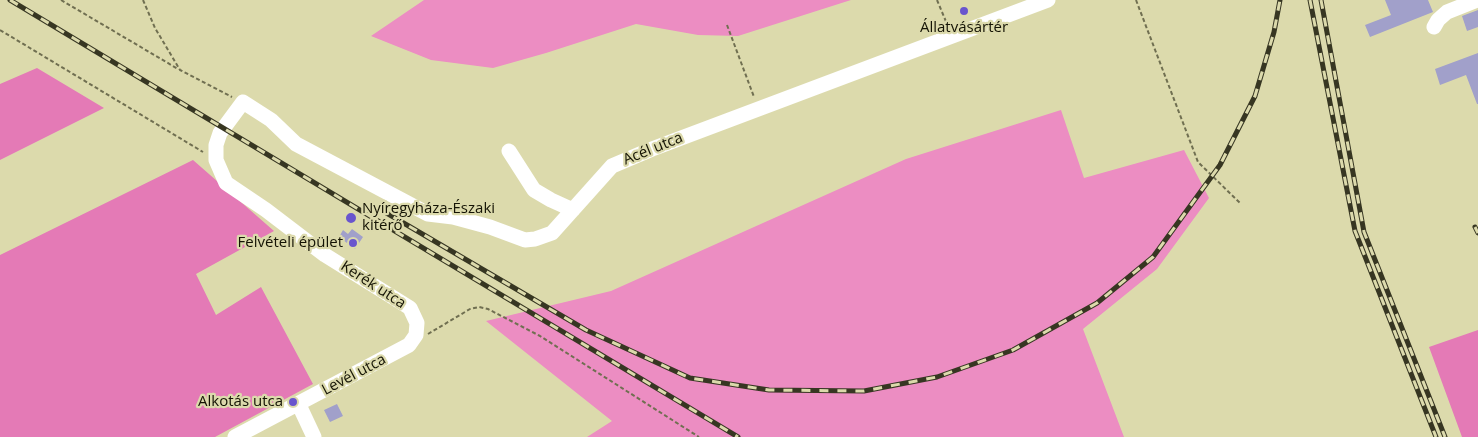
<!DOCTYPE html>
<meta charset="utf-8">
<style>
body{margin:0}
canvas{display:block;background:#dcdaac}
</style>
<canvas width="1478" height="437"></canvas>
<script>
const ctx = document.querySelector('canvas').getContext('2d');
ctx.lineJoin = 'round';
function fill(path, color) { ctx.fillStyle = color; ctx.fill(path, 'evenodd'); }
const toPath = rows => new Path2D(rows.map(r => 'M' + r).join(''));
function strokePath(path, color, width, dash) { ctx.strokeStyle = color; ctx.lineWidth = width; ctx.lineCap = dash ? 'butt' : 'round'; ctx.setLineDash(dash || []); ctx.stroke(path); }
function drawText(font, color, halo, rows, align = 'center') {
  ctx.font = font + ' "Open Sans",sans-serif'; ctx.lineWidth = 4.5; ctx.setLineDash([]); ctx.textBaseline = 'middle'; ctx.strokeStyle = halo; ctx.fillStyle = color; for (const [text, x, y, turn = 0] of rows) {
    ctx.save(); ctx.translate(x, y); ctx.rotate((+turn || 0) * Math.PI / 180); ctx.textAlign = isNaN(turn) ? turn : align; if (halo) ctx.strokeText(text, 0, 0); ctx.fillText(text, 0, 0); ctx.restore();
  }
}
fill(toPath([
 [424,0,851,0,738,36,698,35,636,24,546,53,493,68,431,60,371,36],
 [1061,110,1084,178,1184,150,1209,198,1157,269,1083,329,1124,437,587,437,612,421,486,321,611,291,906,159]
]), '#ec8dc2');
fill(toPath([
 [37,68,104,108,0,160,0,84],
 [193,160,274,231,196,274,216,315,261,287,313,384,215,437,0,437,0,255],
 [1478,330,1478,437,1462,437,1429,347]
]), '#e47ab6');
fill(toPath([
 [1385,0,1428,0,1433,12,1370,37,1365,25,1391,15],
 [1478,10,1478,27,1467,31,1462,16],
 [1478,53,1478,104,1477,104,1466,75,1440,85,1435,69],
 [352,229,363,237,355,249,339,237,343,230,348,234],
 [337,404,343,416,330,422,324,410]
]), '#a1a0ca');
strokePath(toPath([
 [61,0,178,69],
 [143,0,155,28,180,70,232,97],
 [937,0,947,24],
 [1136,0,1198,162,1240,203],
 [727,25,754,97],
 [0,30,203,152],
 [428,334,470,309,479,307,488,309,540,336,699,437]
]), '#706f51', 2, [4, 2.5]);
strokePath(toPath([
 [1434,27,1438,20,1447,12,1477,0],
 [509,151,534,190,551,200,573,210],
 [299,405,314,437],
 [235,437,409,345,416,335,417,323,410,308,325,255,266,210,226,183,216,160,216,145,220,133,243,102,271,120,296,144,428,214,453,217,490,227,525,240,535,239,552,233,612,166,652,149,1048,0]
]), '#fff', 15);
const rail = toPath([
 [10,0,738,437],
 [1310,0,1355,231,1436,437],
 [1321,0,1364,232,1445,437],
 [378,208,586,330,690,378,769,390,864,391,937,377,1013,350,1097,303,1153,257,1220,165,1255,96,1274,32,1280,0],
 [1475,227,1478,233]
]);
strokePath(rail, '#373622', 5);
strokePath(rail, '#dcdaac', 3, [9]);
for (const [x, y, r, color] of [
 [964,11,5,"#6955ce"],
 [351,218,6,"#6955ce"],
 [353,243,5,"#6955ce"],
 [293,402,5,"#6955ce"]
]) { const dot = new Path2D(); dot.arc(x, y, r, 0, 2 * Math.PI); ctx.fillStyle = color; ctx.fill(dot); strokePath(dot, '#dcdaac', 2); }
drawText('15px', '#141304', '#dcdaac', [
 ["Állatvásártér",964,28,"center"],
 ["Nyíregyháza-Északi",362,209,"left"],
 ["kitérő",362,226,"left"],
 ["Felvételi épület",343,243],
 ["Alkotás utca",283,402]
], 'right');
drawText('15px', '#141304', '#dcdaac', [
 ["Acél utca",653,149,-22],
 ["Kerék utca",373,285,33],
 ["Levél utca",354,375,-28]
]);
</script>
